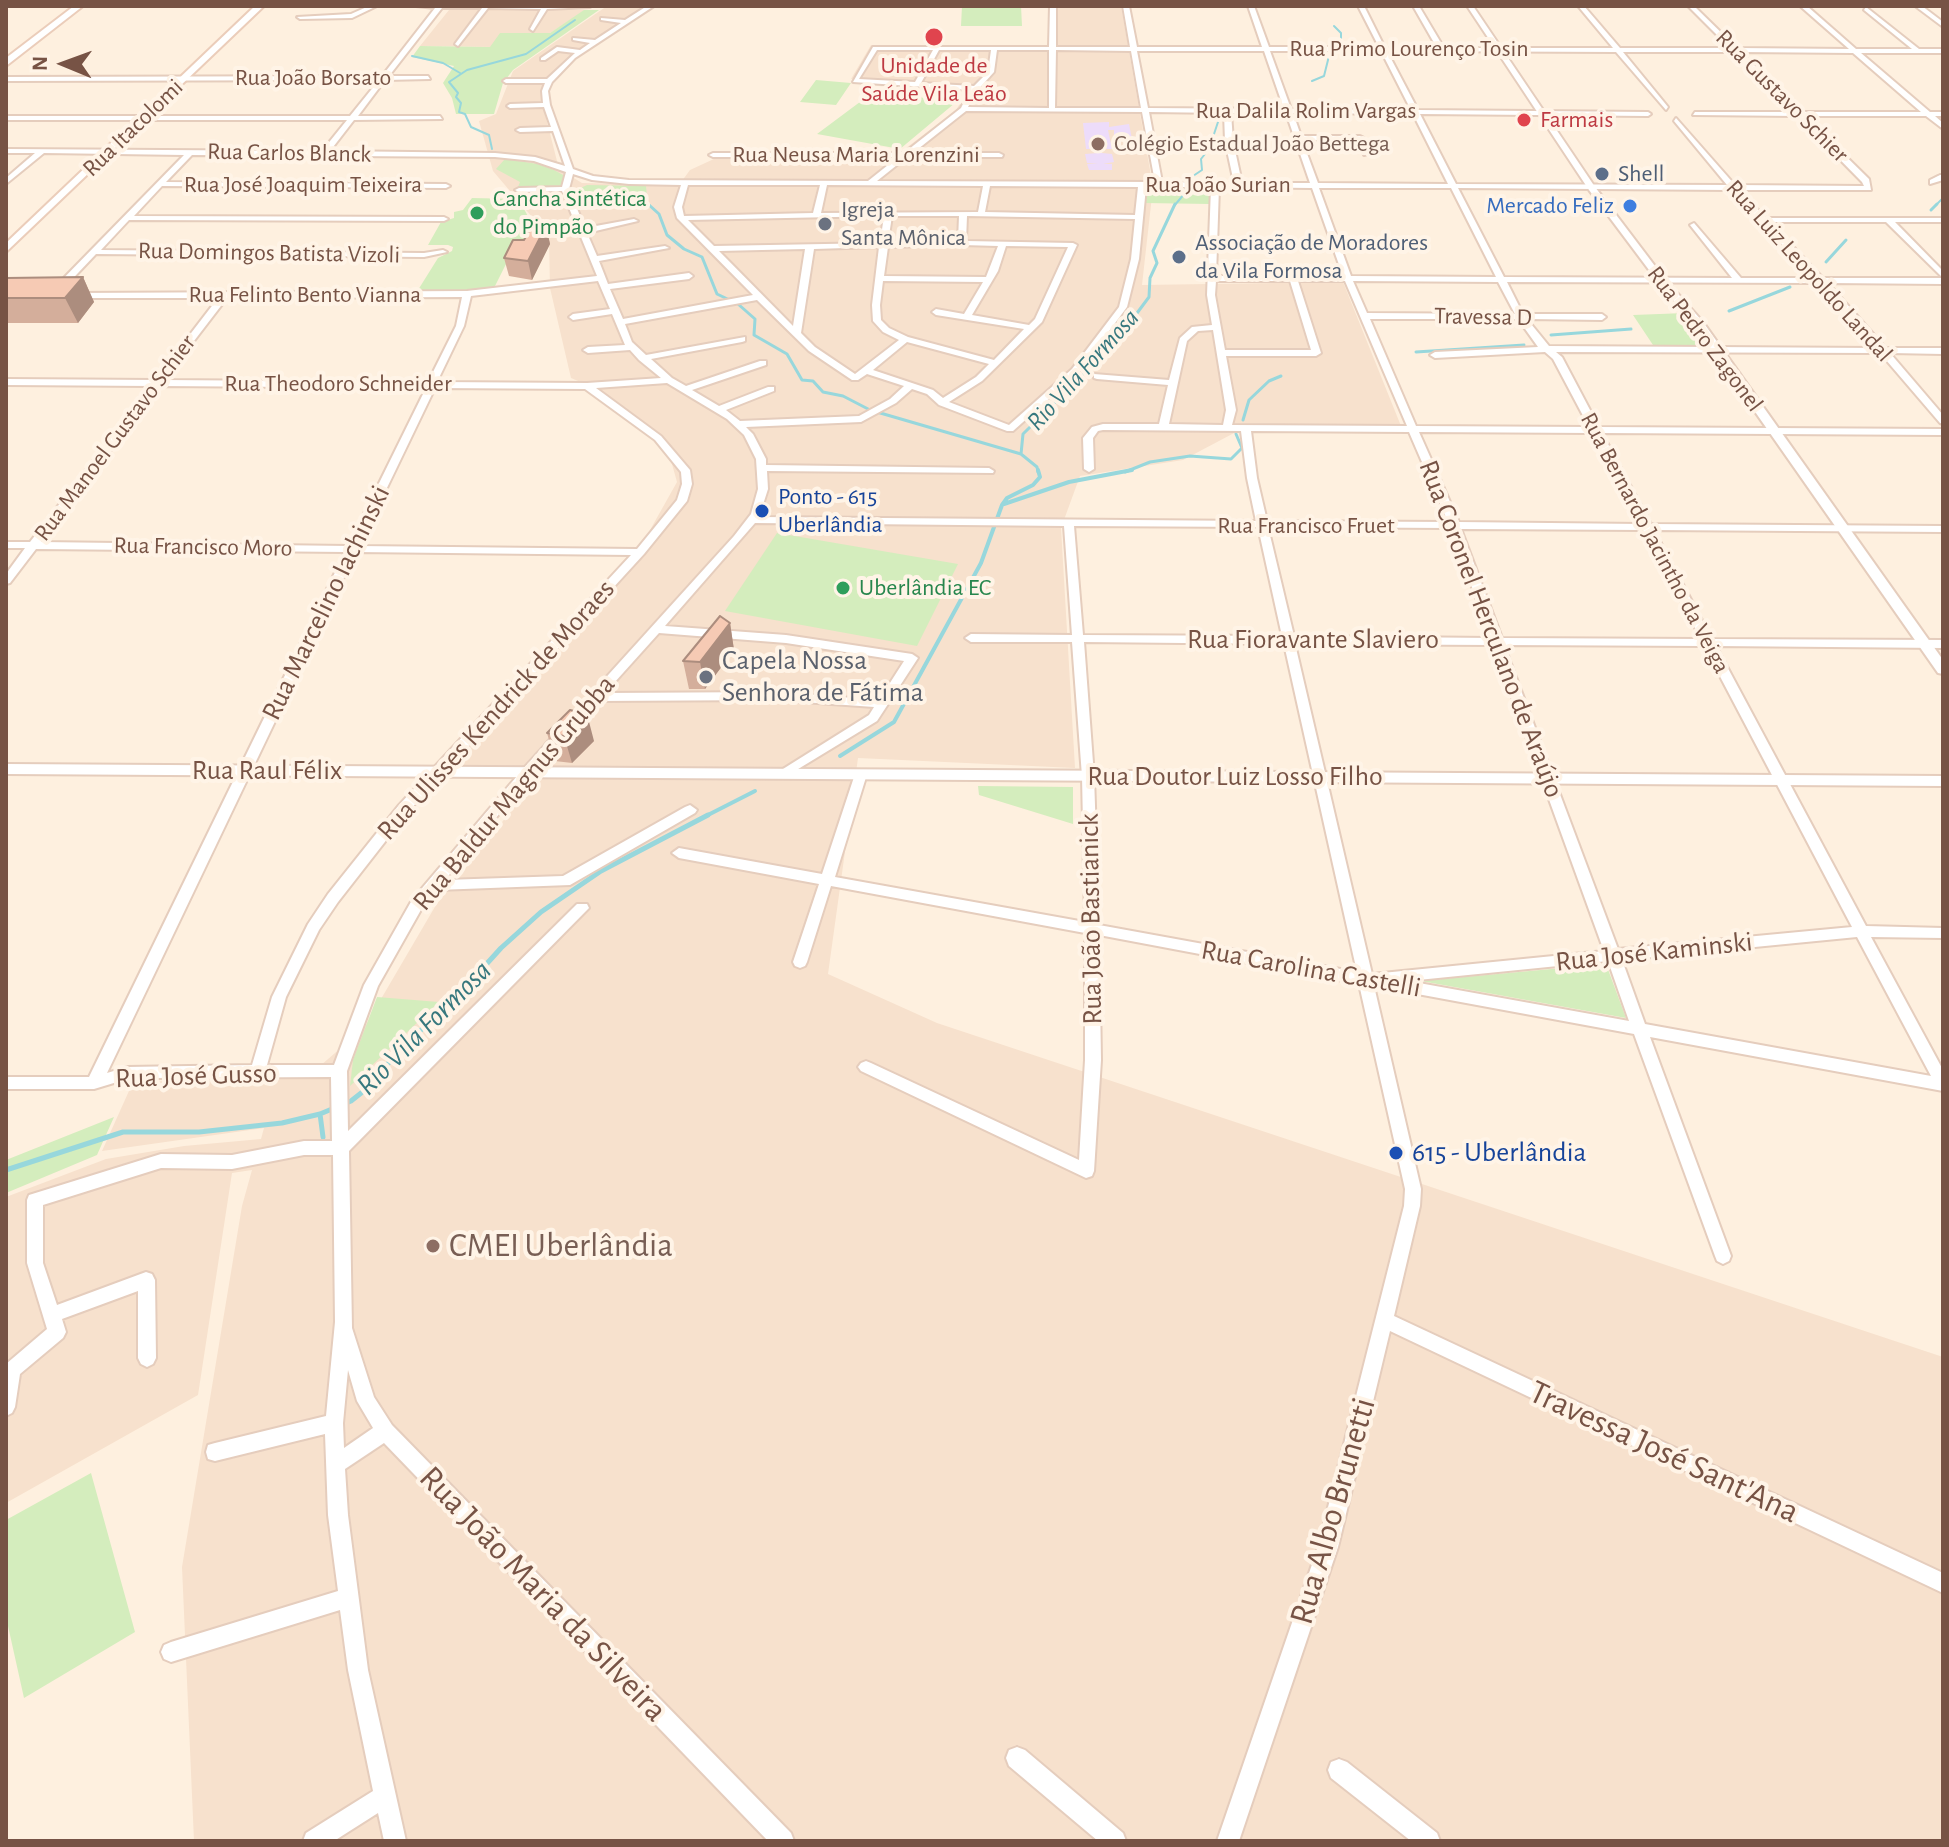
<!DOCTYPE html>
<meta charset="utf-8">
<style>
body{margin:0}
#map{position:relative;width:1949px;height:1847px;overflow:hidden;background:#fef0df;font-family:"Alegreya Sans",sans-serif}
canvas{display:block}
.frame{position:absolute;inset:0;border:8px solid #775345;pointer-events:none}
.north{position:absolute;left:24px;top:24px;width:80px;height:80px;-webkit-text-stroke:6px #fff4e7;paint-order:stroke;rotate:271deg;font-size:22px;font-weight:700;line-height:32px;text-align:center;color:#775345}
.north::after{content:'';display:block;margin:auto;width:28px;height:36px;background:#775345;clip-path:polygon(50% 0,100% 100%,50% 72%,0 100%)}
</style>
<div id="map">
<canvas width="1949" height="1847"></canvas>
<div class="frame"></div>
<div class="north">N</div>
</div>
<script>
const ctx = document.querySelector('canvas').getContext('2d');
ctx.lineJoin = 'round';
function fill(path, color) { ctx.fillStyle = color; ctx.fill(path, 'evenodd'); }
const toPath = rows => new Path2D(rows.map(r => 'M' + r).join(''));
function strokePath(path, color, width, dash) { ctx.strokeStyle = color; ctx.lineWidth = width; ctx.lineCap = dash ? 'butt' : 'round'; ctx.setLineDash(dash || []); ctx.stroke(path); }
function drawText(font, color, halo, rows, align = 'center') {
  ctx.font = font + ' "Alegreya Sans",sans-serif'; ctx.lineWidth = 8; ctx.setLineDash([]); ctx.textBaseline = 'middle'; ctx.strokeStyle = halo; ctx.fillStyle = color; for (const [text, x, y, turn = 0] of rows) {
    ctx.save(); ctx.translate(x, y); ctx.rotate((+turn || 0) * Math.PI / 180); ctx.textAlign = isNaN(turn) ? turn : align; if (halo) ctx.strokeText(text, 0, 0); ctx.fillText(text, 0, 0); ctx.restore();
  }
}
fill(toPath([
 [607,6,647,6,570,57,544,83,542,102,559,169,582,183,679,185,690,170,716,158,893,158,956,110,970,87,851,79,871,45,1047,46,1052,6,1121,6,1153,187,1142,285,1343,282,1401,426,1236,432,1183,460,1080,476,1061,528,1075,768,858,758,828,974,937,1023,1943,1357,1943,1841,194,1841,182,1567,242,1206,252,1170,232,1173,198,1395,6,1503,6,1197,106,1159,184,1146,261,1139,264,1128,102,1151,133,1082,306,1078,364,1028,436,905,534,782,568,746,543,744,517,774,426,774,636,555,677,482,670,457,604,392,571,378,550,288,549,237,493,171,479,121,496,114,513,71],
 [449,10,586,10,550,33,492,47,420,46]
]), '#f7e1cd');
fill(toPath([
 [1109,122,1109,127,1129,124,1132,139,1114,139,1114,130,1108,130,1112,149,1102,149,1102,153,1112,154,1114,162,1103,164,1112,164,1112,170,1089,170,1087,164,1098,163,1087,163,1085,154,1098,153,1096,149,1086,149,1083,123]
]), '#eddcfa');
fill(toPath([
 [962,6,1021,6,1022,26,961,26],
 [584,10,599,10,513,70,503,83,494,114,456,114,452,98,443,83,454,66,412,57,420,46,490,47,500,33,550,33],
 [816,80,851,83,836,105,800,102],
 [876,90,955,103,900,149,817,134],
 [505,159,538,164,554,170,565,176,563,187,518,187,520,182,496,169],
 [587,185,646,186,647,197,597,190,591,193,603,199,578,203,574,191],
 [1157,189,1209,190,1210,204,1144,203,1147,193],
 [472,198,518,199,518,209,524,209,537,233,532,240,518,240,495,286,477,290,418,290,438,258,452,251,453,247,448,245,428,245,441,222,454,218,454,212,463,210],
 [1686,313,1708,346,1653,345,1633,315],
 [777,533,958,564,917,646,725,611],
 [978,786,1073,787,1073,824,979,795],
 [1606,964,1626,1018,1421,981],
 [377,997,439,1002,350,1086,353,1060],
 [114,1117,97,1155,6,1193,6,1160],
 [91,1473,135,1632,24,1698,6,1617,6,1520]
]), '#d4edbd');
strokePath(toPath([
 [1332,46,1341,39,1341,33,1334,26],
 [412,56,443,63,460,73],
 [1312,81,1324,76,1329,56],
 [492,149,489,135,471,127,465,114,459,112,461,103,456,97,458,93,449,82,467,70,526,54,575,20],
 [600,192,646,202,650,206],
 [1174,206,1185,193,1187,180,1202,170,1201,159,1209,149,1219,119],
 [1935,206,1943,198]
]), '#97d7dc', 2);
strokePath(toPath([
 [648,204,659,214,667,235,684,249,702,257,717,294,738,304,755,319,754,335,787,354,802,380,813,381,823,392,843,396,870,410,1021,454],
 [1931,210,1937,204],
 [1826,262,1846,240],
 [1729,311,1790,287],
 [1551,335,1631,329],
 [1416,352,1524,345],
 [1243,420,1249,400,1269,381,1281,376],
 [1038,472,1037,467,1021,454,1023,434,1114,344,1149,297,1150,278,1157,263,1153,251,1175,204],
 [1125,472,1150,462,1190,456,1231,459,1242,448,1236,434]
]), '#97d7dc', 3);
strokePath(toPath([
 [1004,504,1069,482,1132,470],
 [840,756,894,722,981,563,1002,505,1007,498,1033,485,1040,477,1038,470],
 [704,817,755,791]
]), '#97d7dc', 4);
strokePath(toPath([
 [320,1114,323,1137],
 [6,1170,123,1132,199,1132,282,1123,320,1114,351,1101,370,1086,399,1050,453,1001,501,948,541,912,601,871,708,815]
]), '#97d7dc', 5);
const minor = toPath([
 [369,6,377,6,352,18,300,19,297,17,351,14,369,6],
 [416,6,590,7,547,9,533,31,530,29,541,9,488,8,458,46,455,44,482,8,442,8,389,76,428,76,430,79,385,80,358,116,440,116,442,119,354,120,330,151,495,153,535,157,565,166,553,131,520,132,516,130,520,128,551,127,544,107,510,108,507,106,510,104,543,103,542,91,545,83,506,83,503,81,506,79,547,79,575,53,558,51,545,60,541,60,541,58,557,47,580,50,590,43,573,40,573,38,595,40,621,23,601,20,601,18,625,20,647,6,654,6,575,58,552,82,548,91,550,105,573,169,593,176,629,180,868,181,898,157,713,157,709,155,713,153,904,153,961,108,970,90,853,82,873,47,1049,47,1050,6,1056,6,1056,47,1130,47,1123,6,1129,6,1137,47,1262,47,1248,6,1254,6,1269,47,1379,47,1358,6,1364,6,1385,48,1437,48,1413,6,1419,6,1444,48,1613,48,1578,6,1584,6,1620,48,1730,48,1688,6,1694,6,1737,48,1849,49,1800,6,1807,6,1856,49,1912,49,1864,10,1866,7,1919,49,1943,49,1943,53,1861,53,1930,112,1943,112,1943,116,1935,116,1943,123,1943,129,1926,116,1805,116,1869,179,1871,190,1739,190,1766,218,1943,218,1943,222,1895,222,1943,271,1943,284,1828,283,1886,348,1943,348,1943,354,1890,353,1943,415,1943,424,1940,423,1880,353,1556,352,1562,357,1599,427,1943,429,1943,435,1602,433,1651,524,1943,526,1943,532,1654,530,1712,639,1943,640,1943,648,1716,646,1866,926,1943,928,1943,938,1871,937,1943,1070,1943,1091,1650,1037,1731,1256,1729,1261,1723,1264,1717,1261,1715,1256,1634,1034,1374,986,1421,1189,1420,1206,1394,1316,1943,1573,1943,1593,1390,1331,1338,1547,1239,1841,1217,1841,1318,1547,1404,1206,1405,1189,1359,984,1099,935,1101,1060,1094,1171,1092,1176,1086,1178,861,1071,858,1067,861,1063,866,1061,871,1063,1079,1160,1085,1060,1085,933,831,886,807,962,805,966,800,968,795,966,793,962,819,884,679,858,672,853,679,848,822,874,855,774,861,770,867,774,835,877,1085,922,1082,776,1072,642,971,642,965,638,971,634,1072,635,1064,526,755,523,665,626,786,635,912,654,918,658,877,721,785,777,777,777,775,774,869,715,874,707,775,700,598,701,531,775,445,880,563,876,685,807,690,805,697,810,695,813,570,885,437,890,422,908,378,986,347,1071,348,1131,577,904,587,904,589,908,349,1151,352,1328,374,1397,392,1425,791,1833,794,1841,768,1841,384,1443,345,1469,348,1515,368,1670,406,1841,384,1841,378,1813,334,1841,303,1841,306,1833,373,1791,348,1670,340,1610,171,1662,164,1659,161,1652,164,1645,171,1642,338,1591,328,1515,325,1434,215,1461,208,1459,206,1452,208,1445,215,1443,326,1416,335,1322,333,1155,304,1155,232,1169,161,1168,43,1205,43,1263,57,1305,146,1272,152,1274,155,1280,156,1358,153,1364,147,1367,141,1364,138,1358,138,1291,62,1319,66,1332,63,1338,20,1374,15,1407,12,1413,6,1416,6,1364,47,1329,27,1263,27,1200,29,1195,161,1154,232,1155,304,1141,332,1141,331,1077,147,1078,127,1079,94,1089,6,1089,6,1077,89,1077,345,552,36,549,10,583,6,584,6,574,25,548,6,548,6,542,30,542,151,386,6,385,6,379,155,380,218,298,71,298,70,296,74,293,467,291,597,276,562,191,519,192,515,190,519,188,562,187,566,172,534,161,495,157,192,155,166,182,446,184,450,186,446,188,162,186,134,216,444,217,448,219,444,221,129,220,101,250,424,253,443,250,447,252,424,257,96,254,60,292,54,292,54,288,184,155,44,153,6,184,6,178,35,153,6,153,6,149,322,151,347,120,6,120,6,116,350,116,379,80,6,81,6,77,382,76,435,8,416,6],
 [877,50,933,50,915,82,859,79,877,50],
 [939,50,991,50,988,72,974,86,921,83,939,50],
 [997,50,1049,50,1049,108,968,107,976,92,994,72,997,50],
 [1056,50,1131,51,1141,108,1055,108,1056,50],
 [1137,51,1264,51,1284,109,1148,108,1137,51],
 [1270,51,1381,51,1411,110,1291,109,1270,51],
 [1387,51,1616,52,1666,110,1668,107,1623,52,1734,52,1793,112,1695,112,1693,115,1797,116,1862,182,1864,186,1735,185,1676,118,1674,121,1727,185,1456,184,1420,114,1648,116,1651,114,1648,112,1418,110,1387,51],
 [1741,52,1853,53,1921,112,1801,112,1741,52],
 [966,111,1142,112,1155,182,877,181,907,157,1002,157,1003,155,999,153,913,153,966,111],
 [1149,112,1224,113,1225,141,1234,183,1162,182,1149,112],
 [1231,113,1286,113,1310,183,1242,183,1233,141,1231,113],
 [1293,113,1413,114,1448,184,1318,183,1302,140,1357,140,1364,155,1371,153,1364,138,1360,136,1301,136,1293,113],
 [573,174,592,180,629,184,681,185,674,207,677,218,753,295,623,319,610,289,689,279,693,276,689,273,608,284,599,261,669,248,665,246,597,256,587,233,638,221,634,219,585,228,569,189,573,174],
 [688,185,820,185,813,213,684,216,682,207,688,185],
 [827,185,983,186,978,212,821,213,827,185],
 [990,186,1138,187,1135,215,985,212,990,186],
 [1146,187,1211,187,1207,295,1212,325,1192,327,1180,338,1169,380,1094,374,1094,378,1097,379,1168,385,1159,424,1103,424,1092,427,1083,438,1084,469,1089,472,1094,469,1093,438,1098,431,1103,430,1241,431,1247,478,1256,521,759,517,768,489,767,471,993,473,994,471,989,468,766,465,766,459,753,434,746,427,861,422,896,403,912,389,927,394,939,405,1007,431,1013,431,1078,373,1127,307,1139,259,1146,187],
 [1219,187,1312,188,1343,276,1216,276,1219,187],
 [1319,188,1451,188,1496,277,1351,276,1319,188],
 [1458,188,1730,190,1814,278,1741,278,1694,223,1690,225,1732,278,1504,277,1458,188],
 [884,216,880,243,714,246,688,220,884,216],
 [892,216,959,216,958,241,888,242,892,216],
 [967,216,1135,219,1131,259,1119,307,1072,369,1009,425,949,402,982,381,1042,322,1077,245,1073,243,966,241,967,216],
 [1770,222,1886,222,1943,278,1823,278,1770,222],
 [962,245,998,246,986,277,884,276,888,247,962,245],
 [1006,246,1068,247,1035,319,1029,325,972,315,998,271,1006,246],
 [879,247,872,305,873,321,883,332,899,340,855,374,815,347,801,333,814,249,879,247],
 [805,249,793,326,719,251,805,249],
 [598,281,610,309,573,314,569,317,573,320,612,314,625,345,588,347,583,350,588,353,630,350,639,360,661,378,587,383,437,382,464,326,471,296,598,281],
 [883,281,983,282,964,314,936,309,932,312,936,315,1024,329,994,360,908,337,889,328,881,320,880,305,883,281],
 [1216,281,1290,281,1311,350,1225,350,1215,295,1216,281],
 [1298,281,1345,281,1407,426,1232,425,1236,410,1226,356,1316,356,1321,353,1298,281],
 [1353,281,1498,282,1515,314,1367,313,1353,281],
 [1507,282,1818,283,1876,348,1549,346,1527,319,1602,320,1606,317,1602,314,1523,314,1507,282],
 [462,297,456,326,428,382,164,380,227,298,462,297],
 [757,300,809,351,852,380,858,380,867,374,904,386,890,399,859,416,740,421,726,410,774,391,774,387,768,387,719,406,692,390,766,365,766,361,760,361,686,386,672,378,651,359,742,342,745,341,745,337,646,355,632,342,625,324,757,300],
 [1370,319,1518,319,1538,347,1435,352,1430,355,1435,358,1545,352,1553,359,1589,427,1416,426,1370,319],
 [1213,330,1226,410,1223,425,1169,424,1187,341,1198,331,1213,330],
 [907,342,989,364,976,377,943,398,933,390,873,370,907,342],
 [667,383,727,419,744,435,756,459,758,489,751,514,734,536,523,769,412,900,364,985,334,1065,267,1065,286,997,319,930,338,902,409,811,644,554,687,501,692,484,690,470,661,436,596,388,667,383],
 [160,386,426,388,348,546,41,542,160,386],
 [435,388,585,389,655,440,681,472,682,484,677,500,637,549,359,546,435,388],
 [1251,431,1409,432,1448,522,1267,521,1257,478,1251,431],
 [1419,432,1592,433,1640,524,1459,522,1419,432],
 [1074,526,1258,527,1282,636,1083,635,1074,526],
 [1268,527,1451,528,1490,638,1294,636,1268,527],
 [1461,529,1643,530,1701,639,1502,638,1461,529],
 [356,552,631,555,399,805,328,894,308,924,272,997,252,1065,127,1067,107,1073,356,552],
 [659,633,786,643,904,661,879,700,775,692,605,693,659,633],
 [1084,642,1284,644,1357,972,1099,925,1094,776,1084,642],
 [1295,644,1493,645,1604,951,1372,974,1295,644],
 [1504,645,1704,646,1852,927,1618,949,1504,645],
 [1857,937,1931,1076,1645,1024,1622,960,1857,937],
 [1608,961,1629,1021,1408,981,1608,961],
 [348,1370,357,1401,373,1428,344,1448,343,1423,348,1370],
 [1940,175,1943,175,1943,180,1930,184,1930,180,1940,175],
 [1017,1747,1025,1750,1123,1833,1126,1841,1098,1841,1009,1766,1006,1758,1009,1750,1017,1747],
 [1339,1759,1347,1762,1437,1833,1440,1841,1411,1841,1331,1778,1328,1770,1331,1762,1339,1759]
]);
const tertiary = toPath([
 [1467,6,1473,6,1595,187,1664,278,1703,322,1943,660,1943,674,1938,673,1695,326,1658,282,1589,190,1467,6],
 [1915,6,1922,6,1943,22,1943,27,1915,6],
 [6,764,1943,776,1943,786,6,774,6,764]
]);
const secondary = toPath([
 [74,6,83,6,6,66,6,58,74,6],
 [255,6,264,6,6,252,6,243,255,6]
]);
strokePath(minor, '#e5cdbd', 4);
strokePath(tertiary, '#e5cdbd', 4);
strokePath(secondary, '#ebcdba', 4);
fill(minor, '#fff');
fill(tertiary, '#fff');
fill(secondary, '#fff');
fill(toPath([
 [546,226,550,244,532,280,509,276,504,258,524,240],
 [83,277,94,302,78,323,6,323,6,278],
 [730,623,734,650,705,689,689,689,683,661],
 [547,733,594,741,572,763,555,761]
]), '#d4ae9b');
fill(toPath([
 [546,226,550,244,532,280,528,261],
 [83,277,94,302,78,323,65,298],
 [730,623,734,650,705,689,700,662],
 [587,714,594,741,572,763,564,736]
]), '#ac8d7e');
const building = toPath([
 [535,220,546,226,528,261,504,258,513,240,524,240,535,220],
 [83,277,65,298,6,298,6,278,83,277],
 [720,616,730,623,700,662,683,661,720,616],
 [570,710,587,714,564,736,547,733,570,710]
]);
fill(building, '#f6cab4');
strokePath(building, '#ac8d7e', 2);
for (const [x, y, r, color] of [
 [934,37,10,"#e0444e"],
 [1524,120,8,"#e0444e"],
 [1098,144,8,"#8d6e63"],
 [1602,174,8,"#5c6f8a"],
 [1630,206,8,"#3f7fe0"],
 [477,213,8,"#2e9e5b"],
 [825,224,8,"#6b7280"],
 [1179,257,8,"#5c6f8a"],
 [762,511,8,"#1a4fb4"],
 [843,588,8,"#2e9e5b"],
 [706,677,8,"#6b7280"],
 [1396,1153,8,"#1a4fb4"],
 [433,1246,8,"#8d6e63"]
]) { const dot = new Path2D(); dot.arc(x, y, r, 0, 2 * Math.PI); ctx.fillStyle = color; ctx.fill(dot); strokePath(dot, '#fff4e7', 3); }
drawText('24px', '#775345', '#fff4e7', [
 ["Rua Primo Lourenço Tosin",1409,49],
 ["Rua João Borsato",313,78],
 ["Rua Gustavo Schier",1782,96,45],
 ["Rua Dalila Rolim Vargas",1306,111],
 ["Rua Itacolomi",133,128,-44],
 ["Rua Carlos Blanck",289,153,1],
 ["Rua Neusa Maria Lorenzini",856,155],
 ["Rua José Joaquim Teixeira",303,185],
 ["Rua João Surian",1218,185],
 ["Rua Domingos Batista Vizoli",269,253,1],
 ["Rua Luiz Leopoldo Landal",1809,271,48],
 ["Rua Felinto Bento Vianna",305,295],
 ["Travessa D",1483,317,1],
 ["Rua Pedro Zagonel",1705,339,53],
 ["Rua Theodoro Schneider",338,384],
 ["Rua Manoel Gustavo Schier",115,438,-53],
 ["Rua Francisco Fruet",1306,526],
 ["Rua Bernardo Jacintho da Veiga",1655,543,62],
 ["Rua Francisco Moro",203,547,1]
]);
drawText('24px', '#be3a42', '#fff4e7', [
 ["Unidade de",934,66],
 ["Saúde Vila Leão",934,94],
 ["Farmais",1540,120,"left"]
]);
drawText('24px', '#785e54', '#fff4e7', [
 ["Colégio Estadual João Bettega",1114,144]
], 'left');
drawText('24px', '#4e5e75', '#fff4e7', [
 ["Shell",1618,174],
 ["Associação de Moradores",1195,243],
 ["da Vila Formosa",1195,271]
], 'left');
drawText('24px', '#27864d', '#fff4e7', [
 ["Cancha Sintética",493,199],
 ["do Pimpão",493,227],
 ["Uberlândia EC",859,588]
], 'left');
drawText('24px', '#366cbe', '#fff4e7', [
 ["Mercado Feliz",1614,206]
], 'right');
drawText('24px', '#5b616d', '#fff4e7', [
 ["Igreja",841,210],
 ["Santa Mônica",841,238]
], 'left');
drawText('24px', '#164399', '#fff4e7', [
 ["Ponto - 615",778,497],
 ["Uberlândia",778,525]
], 'left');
drawText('italic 26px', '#37787e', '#fff4e7', [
 ["Rio Vila Formosa",1083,370,-48]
]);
drawText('28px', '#775345', '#fff4e7', [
 ["Rua Marcelino Iachinski",326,603,-64],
 ["Rua Coronel Herculano de Araújo",1491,629,69],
 ["Rua Fioravante Slaviero",1313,640],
 ["Rua Ulisses Kendrick de Moraes",496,710,-48],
 ["Rua Raul Félix",267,771],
 ["Rua Doutor Luiz Losso Filho",1235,777],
 ["Rua Baldur Magnus Grubba",514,793,-50],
 ["Rua João Bastianick",1091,919,-91],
 ["Rua José Kaminski",1654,952,-6],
 ["Rua Carolina Castelli",1311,969,10],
 ["Rua José Gusso",196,1076,-2]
]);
drawText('28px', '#5b616d', '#fff4e7', [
 ["Capela Nossa",722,661],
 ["Senhora de Fátima",722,693]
], 'left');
drawText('28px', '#164399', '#fff4e7', [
 ["615 - Uberlândia",1412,1153]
], 'left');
drawText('italic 30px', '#37787e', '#fff4e7', [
 ["Rio Vila Formosa",424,1028,-45]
]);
drawText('34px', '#785e54', '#fff4e7', [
 ["CMEI Uberlândia",449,1246]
], 'left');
drawText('34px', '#775345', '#fff4e7', [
 ["Travessa José Sant'Ana",1664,1452,25],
 ["Rua Albo Brunetti",1333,1511,-74],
 ["Rua João Maria da Silveira",543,1594,46]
]);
</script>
